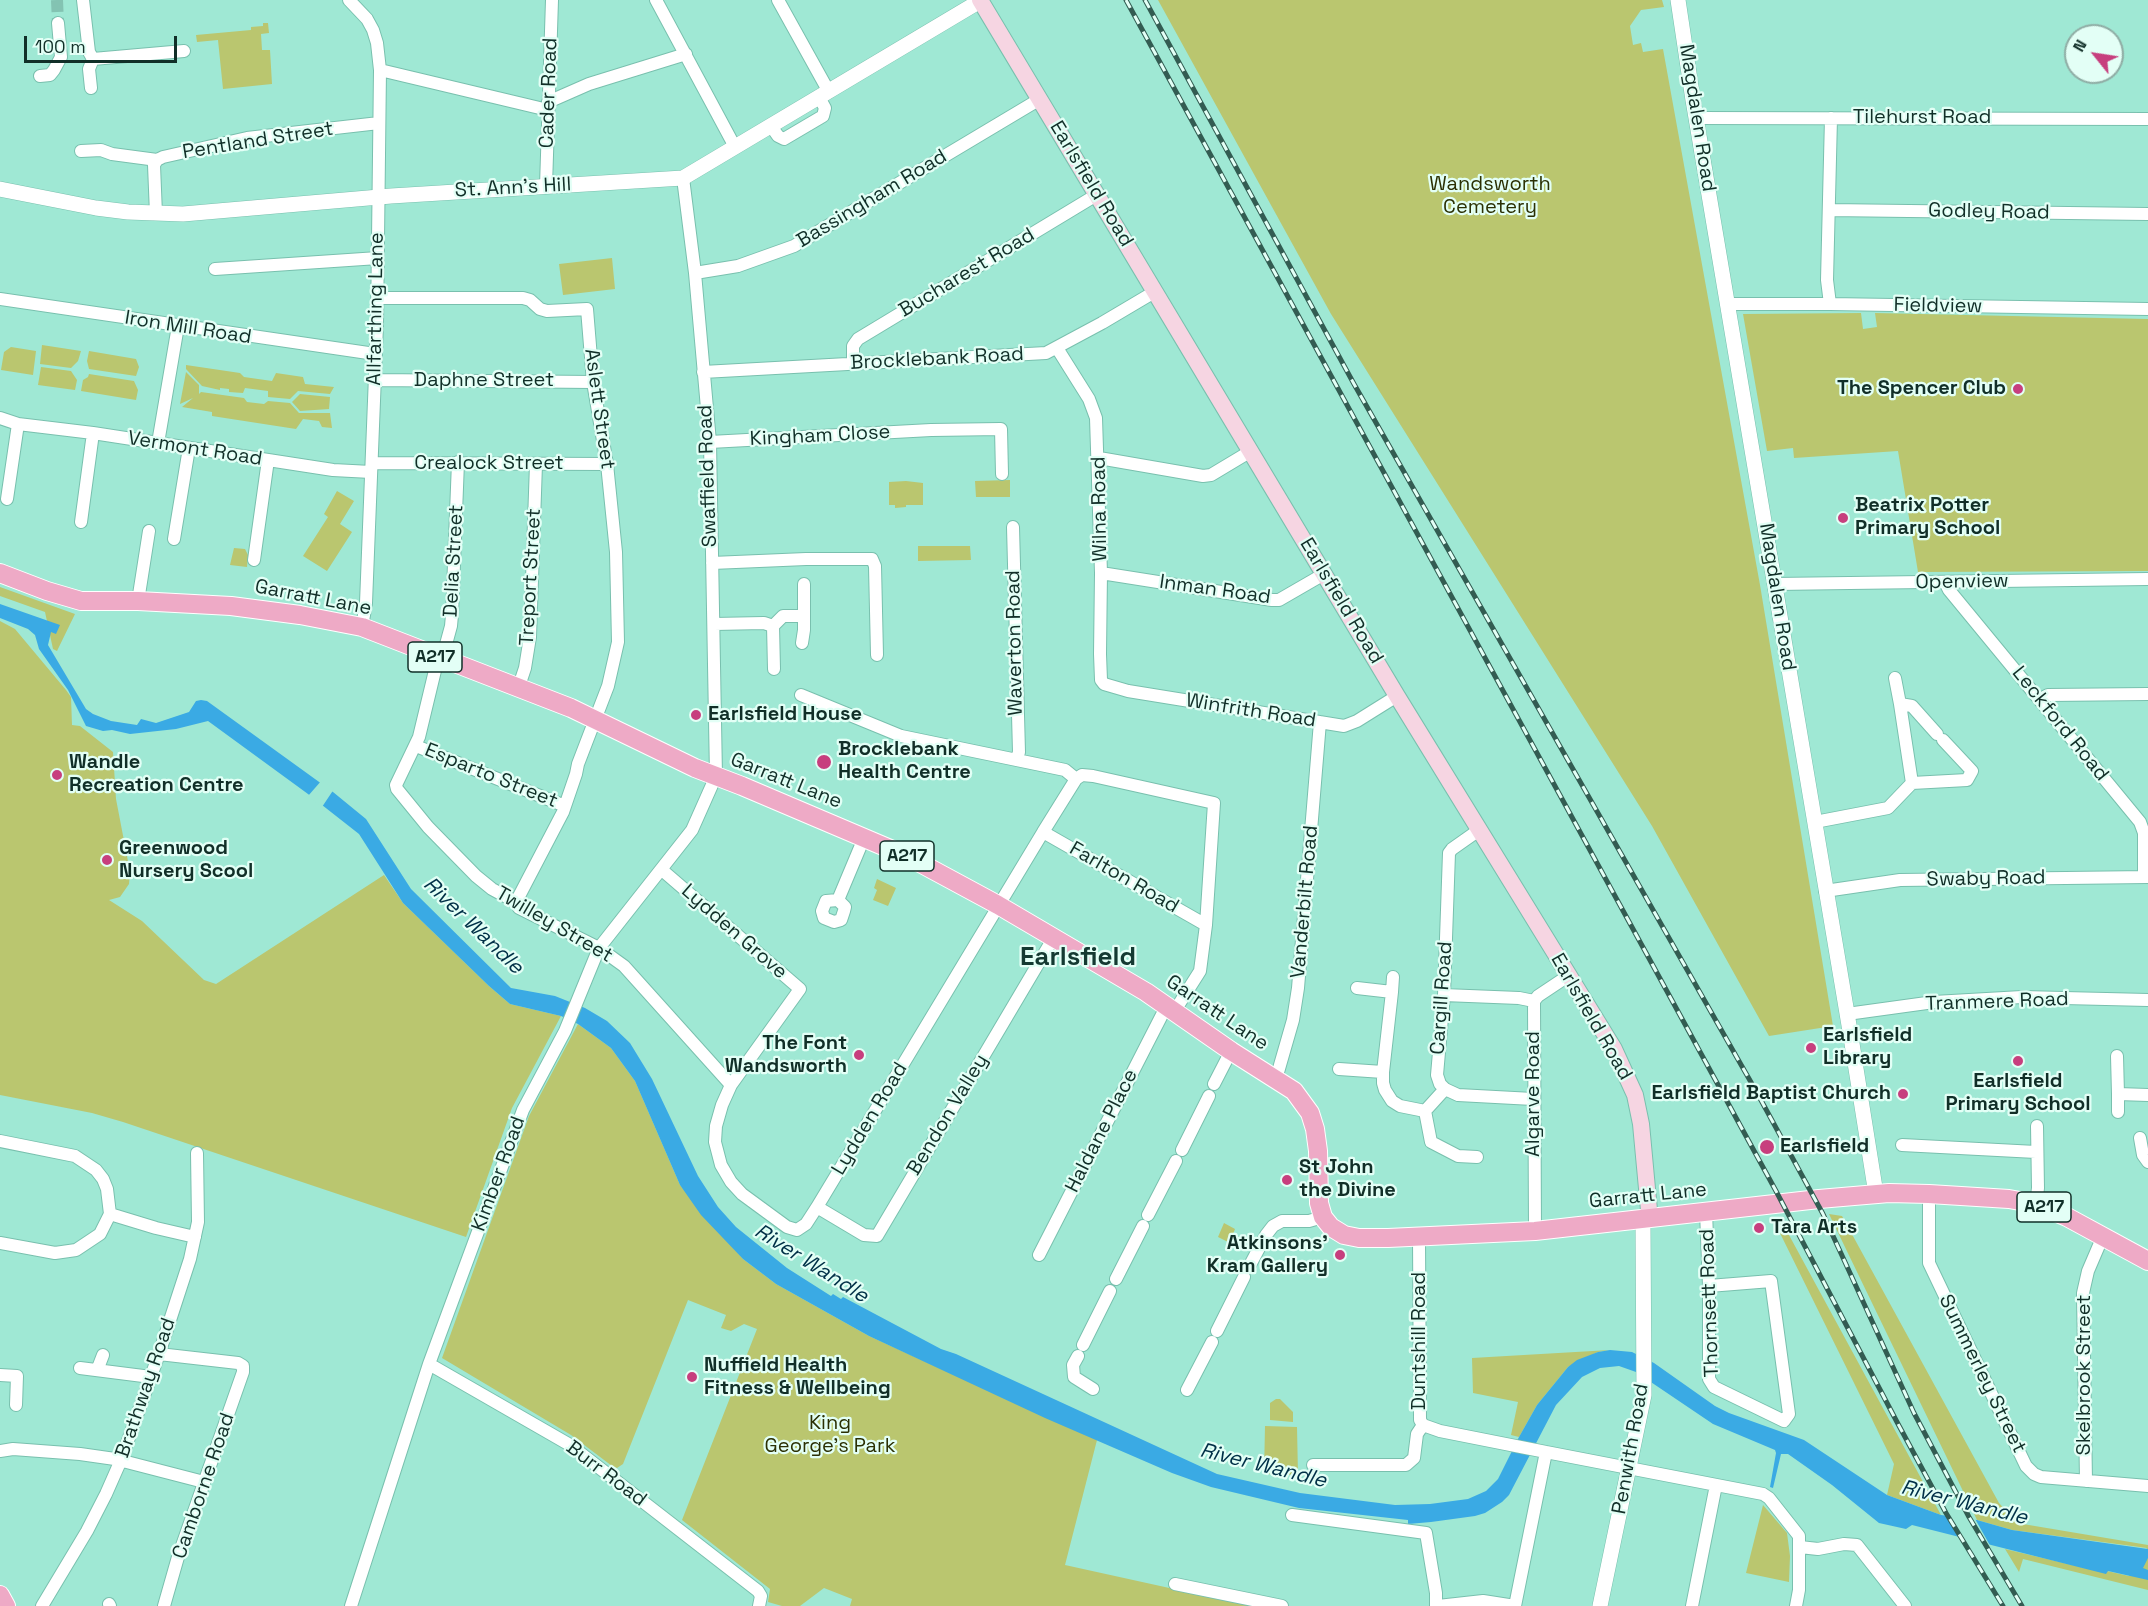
<!DOCTYPE html>
<style>
body{margin:0}
#map{position:relative;width:2148px;height:1606px;overflow:hidden;background:#9fe8d4;font-family:"Space Grotesk",sans-serif}
canvas{display:block}
.north{position:absolute;left:2064px;top:24px;width:60px;height:60px;box-sizing:border-box;background:#e3fff6;border:2px solid #8faca4;border-radius:50%;rotate:300deg;font-size:16px;font-weight:700;line-height:24px;text-align:center;color:#112f28}
.north::after{content:'';display:block;margin:auto;width:21px;height:27px;background:#c73f7e;clip-path:polygon(50% 0,100% 100%,50% 72%,0 100%)}
.scale{position:absolute;left:24px;top:36px;width:153px;height:27px;box-sizing:border-box;border:3px solid #112f28;border-top:0;padding-left:8px;font-size:18px;line-height:21px;white-space:nowrap;color:#112f28;-webkit-text-stroke:4px #e3fff6;paint-order:stroke}
</style>
<div id="map">
<canvas width="2148" height="1606"></canvas>
<div class="north">N</div>
<div class="scale">100 m</div>
</div>
<script>
const ctx = document.querySelector('canvas').getContext('2d');
ctx.lineJoin = 'round';
function fill(path, color) { ctx.fillStyle = color; ctx.fill(path, 'evenodd'); }
const toPath = rows => new Path2D(rows.map(r => 'M' + r).join(''));
function strokePath(path, color, width, dash) { ctx.strokeStyle = color; ctx.lineWidth = width; ctx.lineCap = dash ? 'butt' : 'round'; ctx.setLineDash(dash || []); ctx.stroke(path); }
function drawText(font, color, halo, rows, align = 'center') {
  ctx.font = font + ' "Space Grotesk",sans-serif'; ctx.lineWidth = 4.5; ctx.setLineDash([]); ctx.textBaseline = 'middle'; ctx.strokeStyle = halo; ctx.fillStyle = color; for (const [text, x, y, turn = 0] of rows) {
    ctx.save(); ctx.translate(x, y); ctx.rotate((+turn || 0) * Math.PI / 180); ctx.textAlign = isNaN(turn) ? turn : align; if (halo) ctx.strokeText(text, 0, 0); ctx.fillText(text, 0, 0); ctx.restore();
  }
}
fill(toPath([
 [1158,0,1662,0,1664,7,1641,10,1630,26,1633,45,1641,43,1643,52,1663,49,1760,585,1833,1026,1769,1036,1652,826,1331,314],
 [263,23,268,23,269,33,261,34,262,50,270,50,272,84,223,89,218,40,197,42,196,35,251,30,251,27,263,26],
 [612,258,615,289,563,295,559,264],
 [1861,313,1863,329,1877,327,1875,313,2148,319,2148,571,1918,572,1898,451,1794,458,1793,448,1767,451,1743,314],
 [42,345,81,351,78,361,71,368,40,364],
 [11,347,36,351,33,375,1,370,4,352],
 [89,351,136,359,139,367,136,376,89,369,87,361],
 [186,365,240,373,244,377,272,381,276,373,303,377,305,384,334,387,330,394,298,391,290,399,268,397,268,391,245,388,243,393,229,392,229,389,220,388,220,390,202,386,186,369],
 [41,367,71,371,77,380,75,390,38,385],
 [186,372,199,385,199,394,201,392,244,398,247,402,264,404,268,401,290,403,299,413,330,413,332,428,322,427,319,421,303,419,296,429,212,416,212,412,182,407,193,398,180,404],
 [89,374,134,381,138,390,136,400,81,391,83,380,88,377],
 [300,394,330,397,329,409,300,411,292,402],
 [1010,480,1010,497,976,497,975,481],
 [906,481,923,483,923,505,906,505,906,507,895,508,895,505,889,505,889,482],
 [337,491,354,501,340,524,352,532,327,571,303,556,328,517,324,514],
 [918,546,970,546,971,560,918,561],
 [234,548,245,549,248,555,247,567,230,565],
 [0,587,75,614,57,651,53,649,45,612,0,596],
 [0,621,15,629,66,690,71,697,72,725,80,726,113,752,116,799,130,872,129,884,120,897,109,900,142,921,204,980,216,984,384,875,403,903,489,986,510,1004,561,1016,512,1108,466,1237,123,1122,92,1113,0,1095],
 [877,879,896,888,888,906,873,900,877,890,874,888],
 [578,1024,611,1048,635,1081,680,1185,743,1259,776,1284,869,1336,1097,1440,1065,1565,1251,1606,850,1606,852,1599,824,1588,800,1606,782,1606,768,1602,770,1589,682,1520,757,1329,744,1324,731,1331,721,1328,726,1315,688,1300,623,1464,617,1468,612,1466,571,1435,442,1358,529,1116],
 [1829,1214,1842,1216,1999,1503,2017,1523,2148,1545,2148,1590,2023,1559,2019,1572,2005,1549,2106,1573,2107,1571,2129,1576,2147,1548,2012,1530,1977,1520],
 [1224,1223,1235,1229,1233,1234,1239,1237,1236,1243,1230,1239,1228,1242,1218,1237],
 [1775,1223,1783,1224,1941,1515,1887,1495,1894,1464],
 [1610,1350,1598,1352,1568,1367,1537,1405,1519,1437,1511,1435,1518,1402,1473,1393,1472,1358],
 [1276,1399,1280,1399,1293,1412,1293,1422,1270,1420,1270,1403],
 [1265,1426,1297,1427,1298,1475,1264,1474],
 [1763,1505,1787,1533,1790,1556,1789,1582,1746,1573]
]), '#bac66f');
fill(toPath([
 [0,604,60,625,56,634,51,632,48,645,86,709,93,714,111,721,137,725,141,719,156,723,189,712,196,701,201,700,207,701,333,792,366,819,411,889,511,988,555,996,585,1008,607,1021,630,1043,652,1079,698,1176,718,1207,736,1227,787,1268,831,1296,833,1294,841,1299,843,1297,941,1349,956,1354,1217,1474,1300,1493,1395,1505,1430,1504,1468,1499,1486,1491,1498,1479,1519,1437,1537,1405,1568,1367,1577,1360,1598,1352,1610,1350,1632,1352,1654,1363,1715,1406,1729,1413,1804,1440,1887,1495,1941,1515,1977,1520,2012,1530,2148,1549,2148,1558,2143,1568,2148,1570,2148,1580,2108,1571,2106,1574,1912,1525,1906,1529,1879,1523,1832,1485,1788,1454,1781,1454,1773,1488,1770,1487,1776,1453,1775,1450,1713,1424,1636,1372,1619,1366,1600,1368,1582,1377,1556,1405,1509,1495,1502,1502,1485,1513,1475,1516,1431,1522,1408,1524,1408,1520,1299,1508,1211,1487,1172,1473,1045,1418,869,1336,776,1284,743,1259,701,1215,680,1185,635,1081,611,1048,578,1024,561,1016,510,1004,489,986,403,903,359,834,308,794,208,721,176,729,130,734,112,730,103,731,86,726,68,690,39,649,35,635,28,629,0,618]
]), '#3aaae4');
fill(toPath([
 [322,780,334,789,322,807,308,796],
 [1944,1513,1974,1517,1992,1549,1960,1540]
]), '#9fe8d4');
strokePath(toPath([
 [57,0,58,23]
]), '#83c3b2', 12, [12, 6]);
const minor = toPath([
 [83,0,89,52,93,59,184,51],
 [349,0,367,19,373,30,377,43,380,70,377,325,366,603,362,627],
 [656,0,735,147],
 [778,0,829,92],
 [380,70,548,110],
 [40,76,50,75,54,70,61,57,58,23],
 [91,88,89,69,93,59],
 [548,102,589,84,686,54],
 [1696,118,2148,119],
 [771,126,778,136,784,139,823,116,825,108,819,97],
 [81,151,101,150,112,154,157,160],
 [546,186,552,0],
 [1829,210,2148,214],
 [156,214,154,165,157,160,163,157,247,138,379,123],
 [215,269,378,258],
 [695,273,738,266,794,246,1040,99],
 [378,298,523,298,530,300,540,309,547,311,587,309,593,382,607,464,616,552,618,642,608,686,578,764,576,774,563,812,516,902],
 [0,299,375,354],
 [1830,304,1827,280,1831,118],
 [1728,306,1733,304,1830,304,2148,309],
 [1057,348,1089,399,1096,418,1101,573,1100,654,1101,680,1104,684,1128,691,1344,726,1357,721,1397,696],
 [853,363,853,346,858,339,1098,194],
 [703,372,1046,353,1102,323,1156,291],
 [375,380,593,382],
 [0,418,18,424,93,433,333,470,371,472],
 [710,442,931,430,1001,429,1002,474],
 [158,443,178,326],
 [1099,458,1203,476,1211,475,1251,451],
 [372,463,607,464],
 [7,499,18,424],
 [81,522,93,433],
 [1013,527,1019,752,1017,759],
 [174,539,189,448],
 [254,560,268,460],
 [712,563,806,559,872,559,875,566,877,655],
 [1101,573,1272,600,1279,600,1324,574],
 [1945,582,1949,590,2140,822,2144,833,2144,877],
 [1775,584,2148,579],
 [138,601,149,531],
 [714,624,764,623,773,626,783,616,804,616],
 [773,626,774,669],
 [802,643,804,630,804,584],
 [438,658,419,737,396,785,397,789,428,827,476,876,492,889,516,902,519,908,599,948,624,966,731,1085],
 [442,659,451,626,452,615,458,462],
 [1895,678,1900,704],
 [518,689,525,668,530,637,536,464],
 [801,695,901,736,1065,770,1076,779,1082,775,1093,776,1214,803,1206,925,1200,971,1174,1012],
 [2040,699,2048,695,2148,694],
 [416,746,565,806],
 [1912,783,1967,780,1972,771,1943,740],
 [1815,822,1888,808,1912,783,1900,704,1912,706,1937,734],
 [1479,830,1452,849,1449,853,1444,995,1437,1075,1440,1084,1445,1089,1458,1095,1533,1099],
 [1043,832,1076,779],
 [662,870,800,989,731,1085,722,1105,716,1126,715,1142,721,1165,731,1182,742,1194,787,1227,797,1230,806,1224,817,1207,1043,832,1206,925],
 [1825,891,1900,880,2148,877],
 [838,900,845,907,844,911,841,920,834,922,824,918,822,911,826,901,838,900,864,838],
 [1357,988,1392,992,1383,1072],
 [1392,992,1393,977],
 [1444,995,1519,998,1534,1001],
 [1847,1014,1934,1002,2022,997,2148,1000],
 [2117,1056,2118,1094,2148,1095],
 [1339,1069,1383,1072,1383,1083,1385,1090,1392,1101,1400,1106,1425,1111,1431,1142,1458,1156,1477,1157],
 [1276,1079,1293,1020,1298,988,1320,722],
 [1214,1084,1231,1051],
 [1425,1111,1445,1089],
 [2118,1112,2118,1094],
 [2140,1138,2143,1155,2148,1162],
 [0,1141,75,1156,96,1170,103,1179,107,1189,110,1214,156,1228,195,1237],
 [1902,1145,2036,1152],
 [1182,1150,1209,1096],
 [1929,1194,1929,1263,2026,1466,2034,1474,2041,1477,2148,1486],
 [2036,1204,2038,1188,2037,1126],
 [817,1207,864,1235,877,1236,1054,937],
 [1706,1212,1709,1286,1709,1379,1714,1387,1784,1421,1789,1414,1771,1281,1709,1286],
 [1148,1215,1176,1161],
 [1535,1231,1534,1001,1538,996,1568,976],
 [1419,1237,1420,1420,1423,1425,1440,1431,1546,1452,1763,1494,1769,1498,1799,1536,1799,1590,1796,1606],
 [0,1243,55,1253,76,1250,100,1234,110,1214],
 [1039,1255,1166,1007],
 [1250,1265,1266,1235,1273,1226,1282,1221,1309,1221,1323,1217],
 [1116,1279,1143,1226],
 [1217,1331,1244,1277],
 [1083,1345,1110,1291],
 [159,1354,238,1363,243,1366,243,1372,178,1557,164,1606],
 [1078,1356,1073,1365,1074,1377,1093,1389],
 [429,1364,570,1445,758,1591,761,1596,759,1606],
 [80,1368,151,1377],
 [98,1368,103,1355],
 [0,1375,17,1376,16,1405],
 [1187,1390,1212,1342],
 [0,1451,13,1449,80,1454,115,1459,204,1482],
 [1313,1465,1406,1465,1414,1458,1417,1434,1423,1425],
 [2086,1481,2083,1293,2088,1271,2103,1236],
 [1292,1515,1426,1533,1436,1593,1436,1606],
 [1800,1547,1818,1549,1844,1544,1857,1545,1905,1606],
 [1175,1584,1282,1606],
 [109,1604,110,1606],
 [42,1606,87,1531,106,1494,121,1460,159,1354,190,1259,198,1222,197,1153],
 [351,1606,429,1364,523,1110,565,1031,599,948,692,830,716,776,710,442,695,273,683,178],
 [1438,1606,1483,1601,1515,1606],
 [1515,1606,1546,1452],
 [1692,1606,1716,1485]
]);
const tertiary = toPath([
 [1678,0,1693,100,1850,1031,1876,1194],
 [0,189,96,208,128,212,183,214,391,196,683,178,980,1],
 [1600,1606,1644,1395,1643,1225,1645,1219]
]);
const secondary = toPath([
 [980,0,1397,696,1614,1049,1635,1095,1641,1124,1649,1210,1645,1219]
]);
const primary = toPath([
 [0,573,47,591,81,601,138,601,231,606,300,615,362,627,571,708,695,768,742,786,909,857,998,905,1146,992,1231,1051,1294,1091,1310,1113,1315,1129,1318,1151,1319,1203,1323,1217,1331,1227,1344,1235,1359,1238,1388,1238,1535,1231,1819,1199,1889,1193,1929,1194,2009,1199,2036,1204,2067,1217,2148,1261],
 [0,1595,6,1606]
]);
strokePath(minor, '#79c0ae', 14);
strokePath(tertiary, '#79c0ae', 16);
strokePath(secondary, '#79c0ae', 18);
strokePath(primary, '#fff', 20);
strokePath(minor, '#fff', 12);
strokePath(tertiary, '#fff', 15);
strokePath(secondary, '#f6d5e2', 16);
strokePath(primary, '#eeaac6', 18);
const rail = toPath([
 [1126,0,1776,1191,1897,1422,1946,1513,2003,1606],
 [1145,0,1354,384,1756,1091,1823,1214,1914,1413,1969,1517,2022,1606]
]);
strokePath(rail, '#335c52', 5);
strokePath(rail, '#e3fff6', 3, [9]);
for (const [x, y, r, color] of [
 [2018,389,6,"#c73f7e"],
 [1843,518,6,"#c73f7e"],
 [696,715,6,"#c73f7e"],
 [824,762,8,"#c73f7e"],
 [57,775,6,"#c73f7e"],
 [107,860,6,"#c73f7e"],
 [1811,1048,6,"#c73f7e"],
 [859,1055,6,"#c73f7e"],
 [2018,1061,6,"#c73f7e"],
 [1903,1094,6,"#c73f7e"],
 [1767,1147,8,"#c73f7e"],
 [1287,1180,6,"#c73f7e"],
 [1759,1228,6,"#c73f7e"],
 [1340,1255,6,"#c73f7e"],
 [692,1377,6,"#c73f7e"]
]) { const dot = new Path2D(); dot.arc(x, y, r, 0, 2 * Math.PI); ctx.fillStyle = color; ctx.fill(dot); strokePath(dot, '#e3fff6', 2); }
for (const [x, y, w] of [
 [435,657,54],
 [907,856,54],
 [2044,1207,54]
]) { const box = new Path2D(); box.roundRect(x - w / 2, y - 15, w, 30, 4.5); ctx.fillStyle = '#e3fff6'; ctx.fill(box); strokePath(box, '#112f28', 1.5); }
drawText('bold 18px', '#112f28', null, [
 ["A217",435,657],
 ["A217",907,856],
 ["A217",2044,1207]
]);
drawText('20px', '#112f28', '#e3fff6', [
 ["Cader Road",549,93,-88],
 ["Magdalen Road",1697,118,81],
 ["Tilehurst Road",1922,118],
 ["Pentland Street",258,141,-9],
 ["Earlsfield Road",1091,184,59],
 ["St. Ann's Hill",513,188,-3],
 ["Bassingham Road",872,199,-31],
 ["Godley Road",1989,212,1],
 ["Bucharest Road",967,273,-31],
 ["Fieldview",1938,306,1],
 ["Allfarthing Lane",376,309,-89],
 ["Iron Mill Road",188,328,9],
 ["Brocklebank Road",937,359,-3],
 ["Daphne Street",484,381],
 ["Aslett Street",599,409,82],
 ["Kingham Close",820,436,-3],
 ["Vermont Road",195,449,9],
 ["Crealock Street",489,464],
 ["Swaffield Road",708,476,-92],
 ["Wilna Road",1100,509,-91],
 ["Delia Street",454,561,-87],
 ["Treport Street",531,577,-87],
 ["Openview",1962,582,-1],
 ["Inman Road",1215,590,8],
 ["Magdalen Road",1777,597,81],
 ["Garratt Lane",313,598,11],
 ["Earlsfield Road",1341,601,59],
 ["Waverton Road",1015,643,-91],
 ["Winfrith Road",1251,711,9],
 ["Leckford Road",2060,724,51],
 ["Esparto Street",491,776,22],
 ["Garratt Lane",786,781,22],
 ["Farlton Road",1124,878,30],
 ["Swaby Road",1986,879,-1],
 ["Vanderbilt Road",1305,902,-85],
 ["Twilley Street",554,925,30],
 ["Lydden Grove",734,932,41],
 ["Cargill Road",1442,998,-86],
 ["Tranmere Road",1997,1002,-2],
 ["Garratt Lane",1217,1013,34],
 ["Earlsfield Road",1591,1017,60],
 ["Algarve Road",1534,1094,-90],
 ["Bendon Valley",948,1115,-59],
 ["Lydden Road",870,1119,-59],
 ["Haldane Place",1102,1131,-63],
 ["Kimber Road",499,1174,-70],
 ["Garratt Lane",1648,1196,-6],
 ["Thornsett Road",1710,1303,-92],
 ["Duntshill Road",1420,1341,-90],
 ["Summerley Street",1982,1374,64],
 ["Skelbrook Street",2085,1375,-90],
 ["Brathway Road",146,1388,-71],
 ["Penwith Road",1631,1449,-80],
 ["Burr Road",606,1474,37],
 ["Camborne Road",204,1486,-71]
]);
drawText('20px', '#2b3003', '#e3fff6', [
 ["Wandsworth",1490,185],
 ["Cemetery",1490,208],
 ["King",830,1424],
 ["George's Park",830,1447]
]);
drawText('bold 20px', '#112f28', '#e3fff6', [
 ["The Spencer Club",2006,389,"right"],
 ["Beatrix Potter",1855,506],
 ["Primary School",1855,529],
 ["Earlsfield House",708,715],
 ["Brocklebank",838,750],
 ["Health Centre",838,773],
 ["Wandle",69,763],
 ["Recreation Centre",69,786],
 ["Greenwood",119,849],
 ["Nursery Scool",119,872],
 ["Earlsfield",1823,1036],
 ["Library",1823,1059],
 ["The Font",847,1044,"right"],
 ["Wandsworth",847,1067,"right"],
 ["Earlsfield",2018,1082,"center"],
 ["Primary School",2018,1105,"center"],
 ["Earlsfield Baptist Church",1891,1094,"right"],
 ["Earlsfield",1780,1147],
 ["St John",1299,1168],
 ["the Divine",1299,1191],
 ["Tara Arts",1771,1228],
 ["Atkinsons'",1328,1244,"right"],
 ["Kram Gallery",1328,1267,"right"],
 ["Nuffield Health",704,1366],
 ["Fitness & Wellbeing",704,1389]
], 'left');
drawText('italic 21px', '#003047', '#e3fff6', [
 ["River Wandle",473,926,44],
 ["River Wandle",811,1264,32],
 ["River Wandle",1263,1466,14],
 ["River Wandle",1964,1503,14]
]);
drawText('bold 26px', '#143a32', '#e3fff6', [
 ["Earlsfield",1078,958]
]);
</script>
